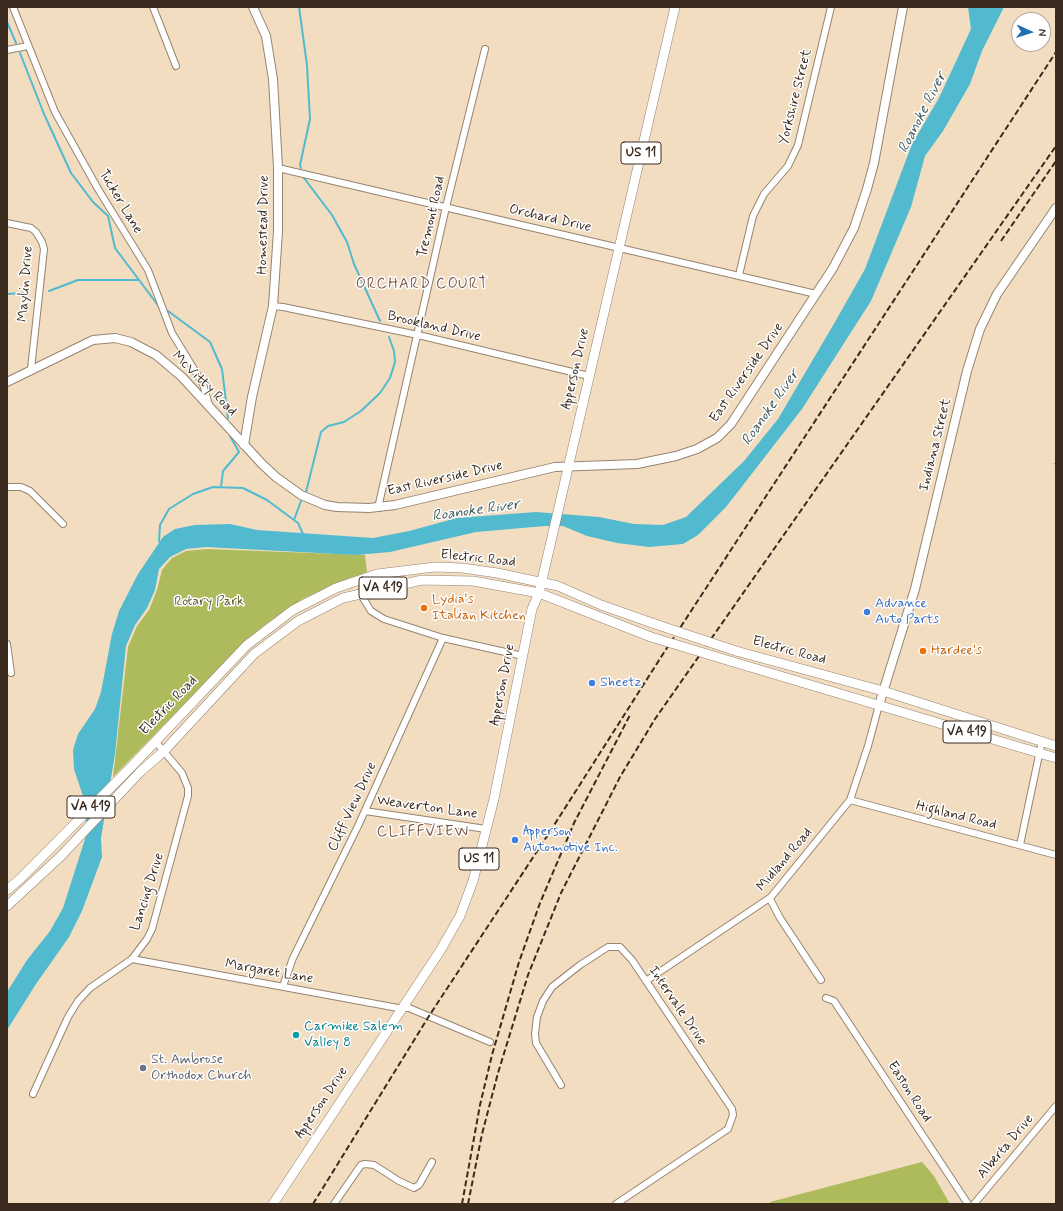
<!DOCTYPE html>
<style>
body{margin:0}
#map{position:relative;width:1063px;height:1211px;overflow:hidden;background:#f2ddc1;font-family:Mynerve,sans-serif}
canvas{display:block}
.frame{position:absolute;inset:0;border:8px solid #3b2a1e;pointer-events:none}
.north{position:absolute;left:1011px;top:12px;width:40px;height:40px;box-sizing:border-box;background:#fff;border:1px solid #b1aaa5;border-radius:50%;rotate:93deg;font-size:11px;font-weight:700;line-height:16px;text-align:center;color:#3b2a1e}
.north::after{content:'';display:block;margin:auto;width:14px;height:18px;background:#1f6fb2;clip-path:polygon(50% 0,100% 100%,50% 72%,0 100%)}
</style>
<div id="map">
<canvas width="1063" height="1211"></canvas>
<div class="frame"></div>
<div class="north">N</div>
</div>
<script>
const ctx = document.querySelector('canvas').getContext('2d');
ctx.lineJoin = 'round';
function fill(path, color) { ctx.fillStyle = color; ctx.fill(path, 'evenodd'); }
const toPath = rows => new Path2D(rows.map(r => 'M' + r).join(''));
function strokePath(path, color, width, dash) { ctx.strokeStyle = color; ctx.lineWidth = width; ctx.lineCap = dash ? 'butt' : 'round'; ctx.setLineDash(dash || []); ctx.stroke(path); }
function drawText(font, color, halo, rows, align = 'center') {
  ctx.font = font + ' Mynerve,sans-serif'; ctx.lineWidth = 3; ctx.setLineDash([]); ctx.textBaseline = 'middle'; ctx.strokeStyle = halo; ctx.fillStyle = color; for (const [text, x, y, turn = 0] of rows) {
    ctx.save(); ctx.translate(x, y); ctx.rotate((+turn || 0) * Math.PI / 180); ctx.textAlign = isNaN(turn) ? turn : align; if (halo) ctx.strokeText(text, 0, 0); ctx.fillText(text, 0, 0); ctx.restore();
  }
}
fill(toPath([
 [207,549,365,555,367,572,343,581,302,599,263,626,231,656,113,777,128,647,137,626,149,610,157,590,162,570,172,558,186,551],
 [922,1162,934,1176,950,1204,771,1204,770,1202]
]), '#adbb5d');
fill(toPath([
 [968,7,1004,7,982,51,970,84,943,131,925,156,911,207,871,301,802,409,726,507,698,535,683,544,649,547,617,543,587,536,563,526,545,526,476,532,390,552,356,555,206,547,186,549,170,557,159,569,155,590,147,608,135,625,126,646,115,754,101,838,102,857,82,911,69,937,36,984,7,1030,7,992,27,960,50,931,63,908,86,836,86,813,83,796,74,769,73,750,78,734,95,709,101,692,112,634,119,611,138,574,163,537,175,529,195,525,230,524,257,530,373,538,409,531,457,518,536,512,599,517,634,524,663,525,686,517,744,461,778,419,835,322,865,269,912,144,939,98,971,29]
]), '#51bacf');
strokePath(toPath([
 [299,7,307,65,310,119,300,165,301,168],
 [7,22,16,43],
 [20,53,44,114,71,173,93,202,108,216,115,248,160,308],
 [304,178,332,215,347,242,354,264,380,321],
 [49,291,78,280,138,280],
 [7,294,23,293],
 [168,311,210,342,222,369,228,418],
 [221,487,223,471,239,452,230,436],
 [306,492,321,432,328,426,344,422,361,411,380,393,390,378,395,362,394,351,389,337],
 [294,520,301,501],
 [161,543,159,541,160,525,169,509,193,494,213,487,243,488,267,500,298,523,303,534]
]), '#51bacf', 2);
const street = toPath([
 [13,7,55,112,98,189,148,270,172,333,203,384,209,405],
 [153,7,176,66],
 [7,50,28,46],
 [278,168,816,294],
 [7,223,31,228,36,232,42,242,44,249,31,369],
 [739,275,753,216,764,194,788,166,798,145,831,7],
 [273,306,283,307,418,335,589,376],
 [7,487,21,487,30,491,63,524],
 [378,508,446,207,485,49],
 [360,593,371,611,384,619,443,638,523,656],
 [7,644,11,673],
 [850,800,1056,855],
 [365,811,486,829],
 [1020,845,1042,741],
 [770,899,780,918,821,980],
 [132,959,398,1008,409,1008,490,1042],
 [646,981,771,897,850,800,868,746,879,705],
 [283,986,293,958,358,826,443,638],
 [826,998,834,1001,968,1204],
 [561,1085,536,1043,535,1034,537,1017,543,1001,552,987,580,965,608,947,620,947,632,960,732,1109,733,1115,728,1129,616,1204],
 [33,1094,68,1017,78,1001,90,988,132,959,147,939,152,929,188,796,188,788,182,773,155,741],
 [334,1204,361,1165,365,1164,374,1165,399,1181,414,1188,419,1185,432,1162],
 [974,1204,1056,1106]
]);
const secondary = toPath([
 [7,382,93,340,115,338,131,342,156,355,182,377,262,464,276,477,301,495,325,505,337,507,369,508,395,505,555,467,637,464,676,456,697,449,717,438,731,424,833,268,854,228,867,189,874,163,903,7],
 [244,445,252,397,273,306,278,231,278,168,273,79,266,36,253,7],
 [879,705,915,589,967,371,980,329,997,294,1056,208]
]);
const primary = toPath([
 [736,651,883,691,1056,746],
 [730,661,1056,758],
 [7,890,20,879,132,766,247,645,293,610,336,588,377,574,435,567,462,568,497,573,558,586,601,605,655,624],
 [7,906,61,856,140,772,164,751,254,654,298,621,343,598,422,580,473,581,539,593,651,637],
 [273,1204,440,951,460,916,473,881,494,799,532,609,539,593,675,7]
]);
strokePath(street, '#968470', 8);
strokePath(secondary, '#968470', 10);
strokePath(primary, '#968470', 10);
strokePath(street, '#fff', 6);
strokePath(secondary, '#fff', 8);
strokePath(primary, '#fff', 9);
strokePath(toPath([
 [1001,241,1056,161],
 [1055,463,1056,464],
 [313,1204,429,1016,551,830,663,654,1056,52],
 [462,1204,480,1105,492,1055,519,962,540,903,574,823,630,715],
 [468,1204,482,1134,498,1073,528,975,561,893,620,777,655,719,1056,146]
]), '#3b2a1e', 2, [6, 3]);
const primaryBridge = toPath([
 [655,624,736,651],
 [651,637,730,661]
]);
strokePath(primaryBridge, '#968470', 10, []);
strokePath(primaryBridge, '#fff', 9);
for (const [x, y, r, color] of [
 [424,608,4,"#e8710a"],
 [867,612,4,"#3f7fe0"],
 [923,651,4,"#e8710a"],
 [592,683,4,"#3f7fe0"],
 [515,840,4,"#3f7fe0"],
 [296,1035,4,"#0f9aa8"],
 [143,1068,4,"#6b7280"]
]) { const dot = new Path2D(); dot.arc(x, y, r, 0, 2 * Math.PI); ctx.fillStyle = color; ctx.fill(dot); strokePath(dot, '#fff', 1.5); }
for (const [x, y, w] of [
 [641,153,40],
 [383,588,48],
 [967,732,48],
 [91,807,48],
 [479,859,40]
]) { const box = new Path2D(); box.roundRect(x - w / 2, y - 11, w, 22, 3); ctx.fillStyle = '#fff'; ctx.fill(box); strokePath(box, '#3b2a1e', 1); }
drawText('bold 13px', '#3b2a1e', null, [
 ["US 11",641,153],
 ["VA 419",383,588],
 ["VA 419",967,732],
 ["VA 419",91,807],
 ["US 11",479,859]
]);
drawText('14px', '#3b2a1e', '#fff', [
 ["Yorkshire Street",796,97,-76],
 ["Tucker Lane",120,202,59],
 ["Tremont Road",432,217,-77],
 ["Orchard Drive",550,219,13],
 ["Homestead Drive",264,225,-89],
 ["Maylin Drive",26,284,-86],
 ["Brookland Drive",434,327,13],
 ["Apperson Drive",576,369,-77],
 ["East Riverside Drive",747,373,-55],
 ["McVitty Road",204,384,45],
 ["Indiana Street",936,445,-76],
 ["East Riverside Drive",445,479,-13],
 ["Electric Road",478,559,6],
 ["Electric Road",789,651,15],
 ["Apperson Drive",503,685,-79],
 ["Electric Road",169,706,-46],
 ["Cliff View Drive",353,807,-65],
 ["Weaverton Lane",427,808,8],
 ["Highland Road",956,816,14],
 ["Midland Road",785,860,-50],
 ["Lancing Drive",148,892,-72],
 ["Margaret Lane",269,972,10],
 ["Intervale Drive",677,1006,56],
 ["Easton Road",909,1092,57],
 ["Apperson Drive",322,1103,-56],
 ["Alberta Drive",1006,1147,-50]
]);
drawText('14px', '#c56008', '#fff', [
 ["Lydia's",432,600],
 ["Italian Kitchen",432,616],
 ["Hardee's",931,651]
], 'left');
drawText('14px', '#635d34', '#fff', [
 ["Rotary Park",209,602]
]);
drawText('14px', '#366cbe', '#fff', [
 ["Advance",875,604],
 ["Auto Parts",875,620],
 ["Sheetz",600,683],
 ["Apperson",523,832],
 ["Automotive Inc.",523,848]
], 'left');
drawText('14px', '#0d838f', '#fff', [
 ["Carmike Salem",304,1027],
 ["Valley 8",304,1043]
], 'left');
drawText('14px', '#5b616d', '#fff', [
 ["St. Ambrose",151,1060],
 ["Orthodox Church",151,1076]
], 'left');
drawText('italic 15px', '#435c5c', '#fff', [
 ["Roanoke River",923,113,-63],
 ["Roanoke River",771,408,-55],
 ["Roanoke River",476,511,-8]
]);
ctx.letterSpacing = '1px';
drawText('15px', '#7b5648', '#fff', [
 ["ORCHARD COURT",422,285],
 ["CLIFFVIEW",423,833]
]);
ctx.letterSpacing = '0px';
</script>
